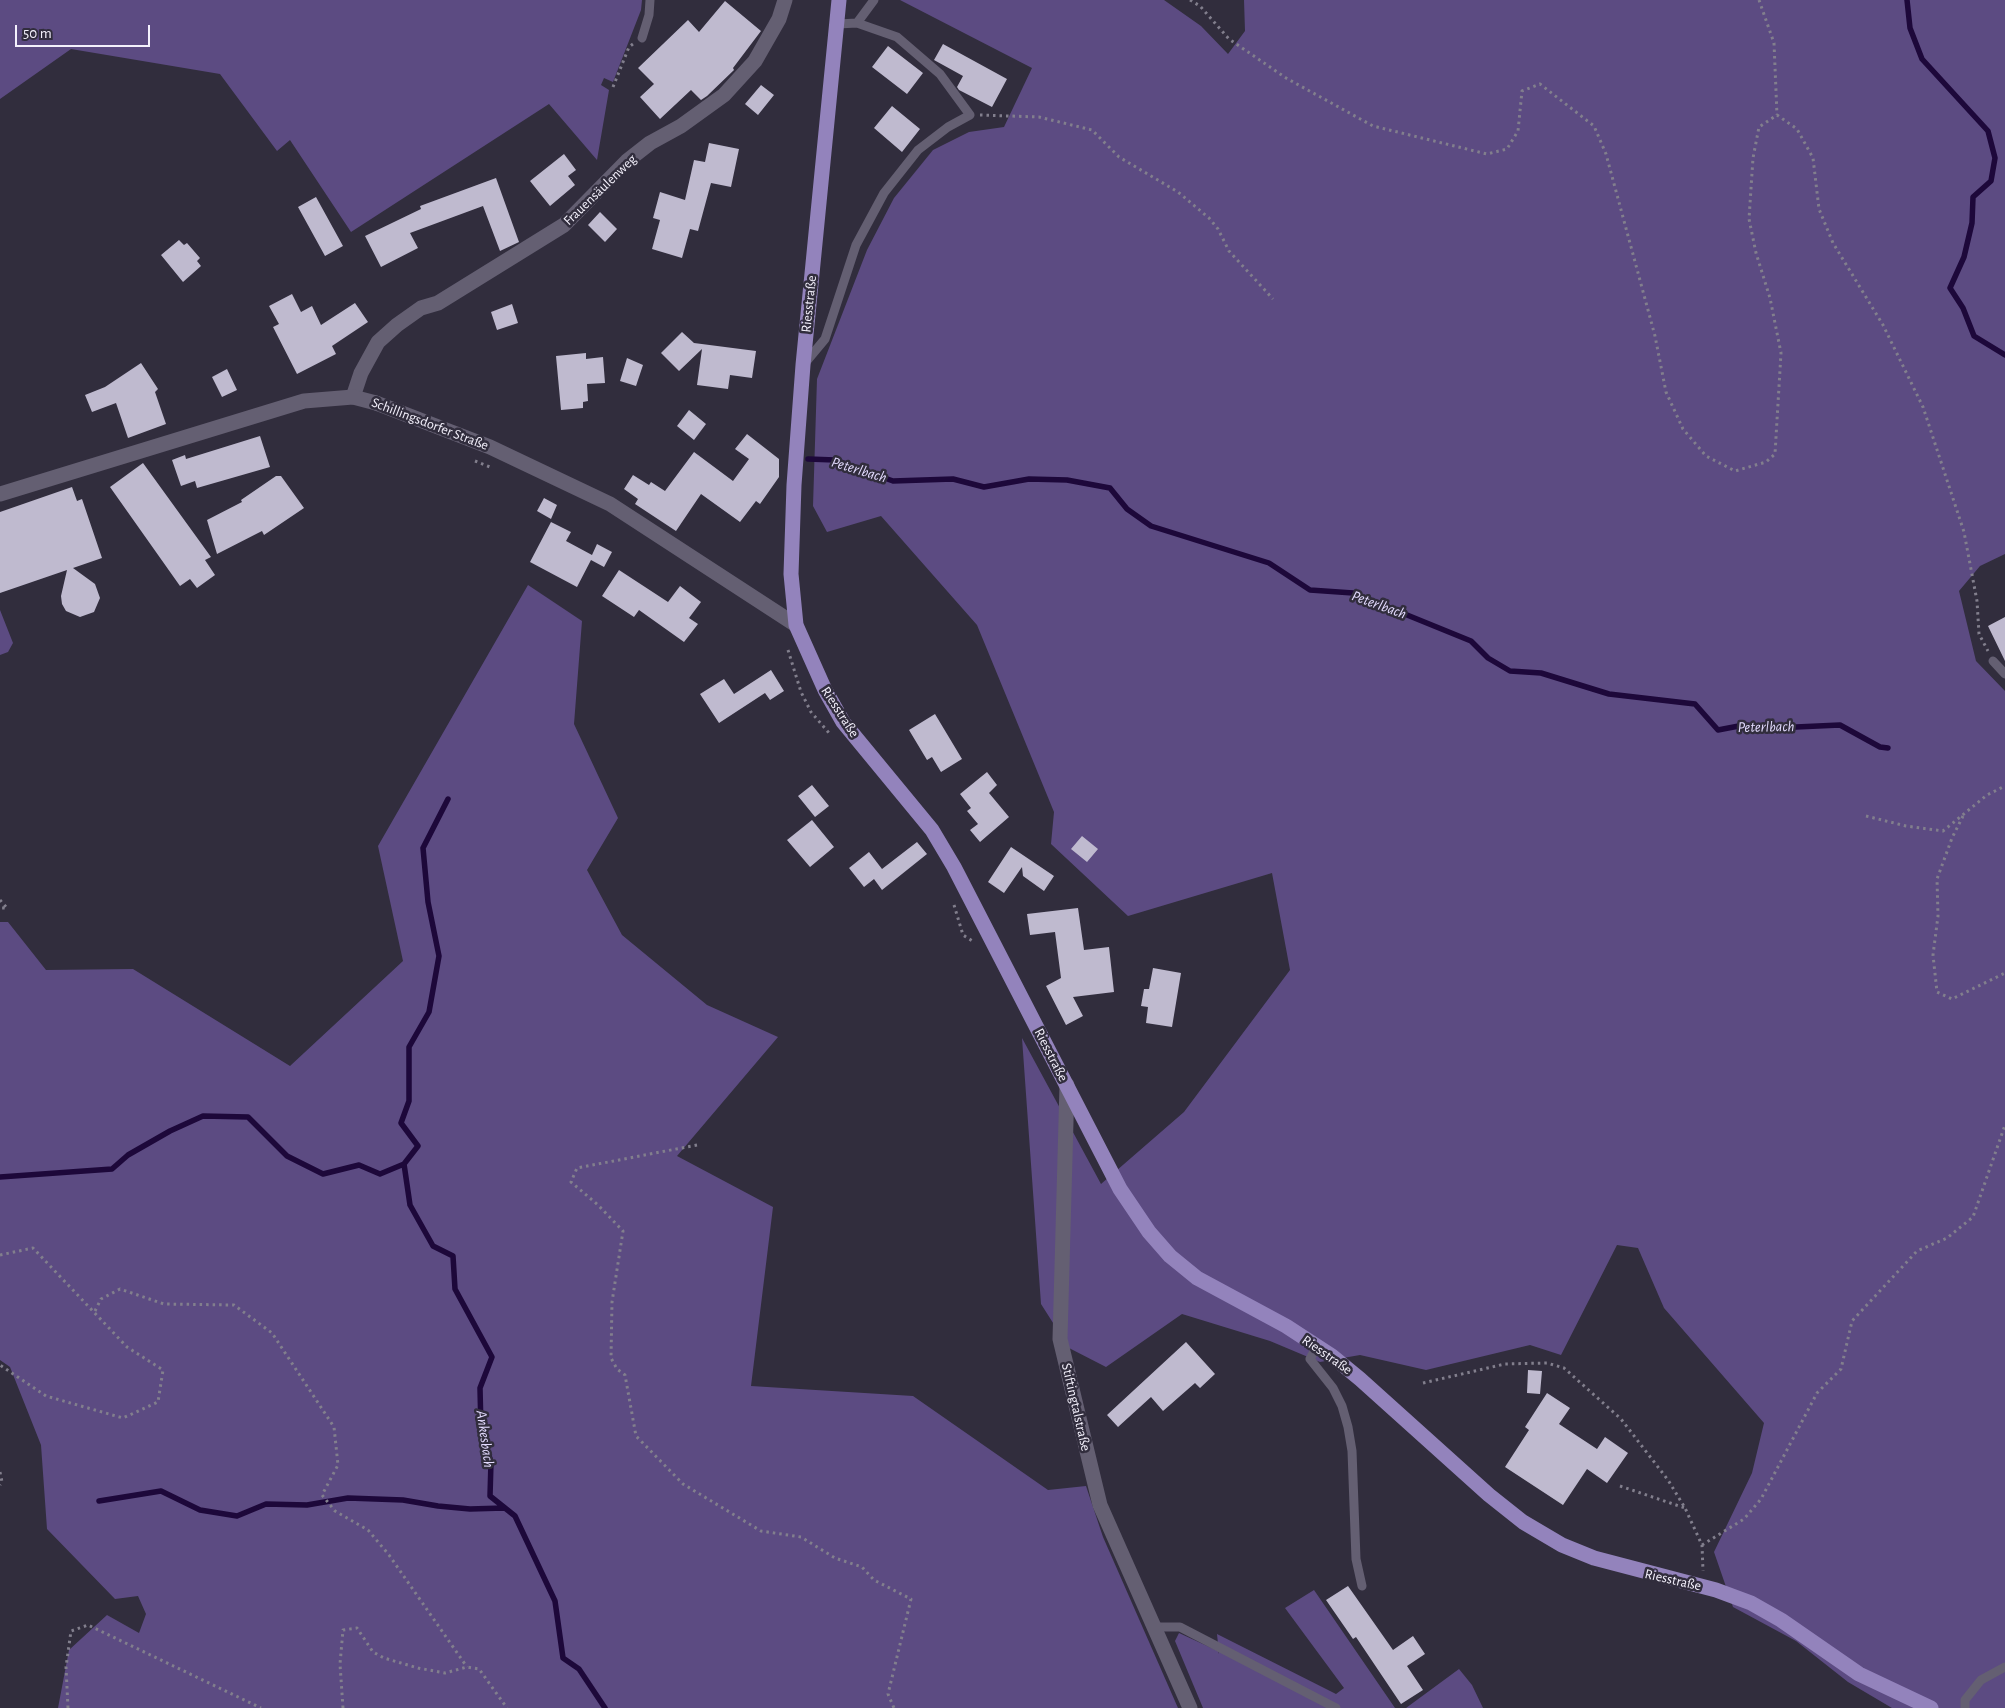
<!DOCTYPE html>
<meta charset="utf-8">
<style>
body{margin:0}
#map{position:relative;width:2005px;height:1708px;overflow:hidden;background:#312d3d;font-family:"Alegreya Sans",sans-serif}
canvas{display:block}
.scale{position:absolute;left:15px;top:25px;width:135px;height:22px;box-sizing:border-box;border:2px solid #f4f1fc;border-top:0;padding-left:6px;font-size:15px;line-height:18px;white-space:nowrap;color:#f4f1fc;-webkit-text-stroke:4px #312d3d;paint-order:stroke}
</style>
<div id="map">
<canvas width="2005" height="1708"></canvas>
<div class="scale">50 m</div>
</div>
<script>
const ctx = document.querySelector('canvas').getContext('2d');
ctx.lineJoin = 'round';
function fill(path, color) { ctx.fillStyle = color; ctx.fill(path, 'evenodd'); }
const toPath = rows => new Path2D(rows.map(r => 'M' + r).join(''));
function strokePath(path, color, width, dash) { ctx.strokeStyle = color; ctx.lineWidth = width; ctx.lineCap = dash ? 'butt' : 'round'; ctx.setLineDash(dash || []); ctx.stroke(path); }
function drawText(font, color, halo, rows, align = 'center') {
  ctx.font = font + ' "Alegreya Sans",sans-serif'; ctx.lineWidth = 5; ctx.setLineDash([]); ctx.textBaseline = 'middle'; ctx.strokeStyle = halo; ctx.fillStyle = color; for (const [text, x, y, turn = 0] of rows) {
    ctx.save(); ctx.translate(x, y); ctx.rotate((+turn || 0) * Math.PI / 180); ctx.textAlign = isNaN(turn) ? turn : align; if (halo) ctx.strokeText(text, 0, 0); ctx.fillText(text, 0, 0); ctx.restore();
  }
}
fill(toPath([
 [0,0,642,0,641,10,613,82,604,78,601,85,609,90,597,160,549,104,351,232,290,140,277,151,220,74,71,49,0,99],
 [900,0,1164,0,1201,26,1228,54,1245,31,1244,0,2005,0,2005,554,1980,566,1959,591,1976,661,2005,691,2005,1708,1892,1708,1848,1682,1796,1641,1733,1607,1714,1552,1752,1473,1764,1423,1664,1308,1638,1248,1617,1245,1561,1355,1530,1345,1426,1370,1360,1355,1320,1362,1270,1341,1182,1314,1106,1367,1069,1348,1041,1304,1022,1038,1101,1184,1184,1112,1290,970,1272,873,1128,916,1051,844,1054,812,977,625,881,516,827,532,813,506,817,379,867,250,894,198,933,150,969,132,1004,127,1032,68],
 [528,585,582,621,574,724,618,818,587,870,622,935,707,1005,778,1037,677,1156,773,1207,751,1386,913,1396,1048,1490,1086,1486,1103,1537,1178,1708,58,1708,69,1650,107,1615,139,1633,146,1614,138,1596,115,1599,47,1529,41,1445,10,1367,0,1360,0,922,8,922,46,970,133,969,290,1066,403,961,378,846],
 [0,610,13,643,8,652,0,655],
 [1314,1590,1395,1708,1203,1708,1175,1641,1179,1633,1218,1651,1219,1654,1217,1634,1336,1694,1344,1688,1285,1608],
 [1459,1669,1472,1685,1483,1708,1406,1708]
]), '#5c4b82');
strokePath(toPath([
 [1907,0,1910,28,1922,59,1988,131,1995,158,1991,181,1973,197,1972,223,1964,257,1950,288,1963,308,1974,336,2005,355],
 [808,459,835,460,893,481,953,479,984,487,1029,479,1067,480,1110,488,1127,509,1151,526,1269,563,1310,590,1353,593,1471,641,1488,658,1510,671,1541,673,1609,694,1695,704,1718,730,1744,725,1774,728,1840,725,1880,747,1888,748],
 [404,1164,410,1205,433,1246,453,1256,455,1289,492,1357,480,1388,481,1430,491,1462,490,1496,515,1516,555,1601,563,1658,579,1669,605,1708],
 [0,1177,112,1169,128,1155,170,1131,203,1116,248,1117,287,1156,323,1174,359,1165,380,1174,404,1164,418,1146,401,1123,409,1101,409,1047,429,1012,439,956,428,902,423,848,448,799],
 [99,1501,161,1491,200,1510,237,1516,266,1504,307,1505,348,1498,403,1500,438,1506,470,1509,504,1508]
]), '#1d083a', 5.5);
fill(toPath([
 [725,1,761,31,733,68,734,70,707,96,701,100,691,90,660,119,640,97,654,84,638,68,688,20,699,32],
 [943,44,1007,79,992,107,959,90,957,87,963,76,934,60],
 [888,46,923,73,907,94,872,67],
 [761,85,774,95,758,115,745,104],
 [892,106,920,129,902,152,874,128],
 [709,143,739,149,731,187,711,183,698,231,690,229,682,258,652,249,660,220,653,218,660,192,685,200,694,160,705,162],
 [564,154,576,170,568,176,575,185,550,206,530,181],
 [496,178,519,242,500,251,483,206,410,233,418,248,381,267,365,236,421,209,420,206],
 [316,197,343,246,325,256,298,207],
 [600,212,617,229,605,242,588,225],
 [179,240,184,245,187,243,200,258,197,261,201,266,183,282,161,255],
 [292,294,301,312,312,306,321,325,355,303,368,322,332,346,336,354,297,374,273,327,279,324,269,306],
 [512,304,518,323,497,330,491,312],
 [682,332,694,343,756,351,752,378,730,375,728,389,697,385,702,349,679,371,661,353],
 [586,353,586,359,603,357,605,383,587,384,588,401,583,402,583,408,561,410,556,356],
 [627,358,643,365,636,386,620,381],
 [141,363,158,389,155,392,166,424,128,438,116,403,92,412,85,395,105,387],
 [227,369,237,390,222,397,212,377],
 [689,410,706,424,694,440,677,426],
 [747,434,779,459,779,477,760,504,756,501,740,522,701,494,676,531,635,504,638,499,624,489,633,475,649,485,651,482,665,491,694,452,733,481,749,459,735,449],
 [260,436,270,467,197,488,195,481,181,486,172,460,185,455,186,459],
 [143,463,211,557,205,560,215,575,197,588,190,579,180,586,110,487],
 [276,476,281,476,304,508,264,535,262,531,217,554,207,520,242,502,241,500],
 [72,487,77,501,82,499,102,558,73,568,95,584,100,598,94,612,80,617,66,611,62,604,61,596,67,570,0,593,0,512],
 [544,498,557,505,551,519,537,511],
 [551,522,571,532,566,541,592,555,597,544,612,552,604,567,591,560,577,587,530,562],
 [619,570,668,602,680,586,701,602,689,618,698,624,684,642,639,610,634,617,602,596],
 [2005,617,2005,661,1988,626],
 [771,670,784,691,770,700,765,693,719,723,700,694,724,679,734,694],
 [935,714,962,759,941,772,932,757,927,760,909,730],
 [987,772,997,785,989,793,1009,817,980,842,970,830,978,824,967,811,971,808,960,794],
 [812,785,829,806,815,817,798,796],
 [812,820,834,847,810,867,787,840],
 [1082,836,1098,849,1087,862,1071,849],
 [917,842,927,854,882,890,874,879,864,887,849,868,869,852,882,869],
 [1011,847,1054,876,1044,891,1023,876,1022,867,1004,893,988,882],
 [1078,908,1084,950,1109,947,1114,992,1073,997,1083,1016,1066,1025,1046,986,1061,978,1055,932,1030,935,1027,914],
 [1153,968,1181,973,1172,1027,1146,1023,1148,1007,1141,1006,1144,989,1149,989],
 [1186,1342,1215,1374,1200,1388,1195,1383,1163,1411,1151,1397,1118,1427,1107,1415],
 [1528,1370,1542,1371,1540,1394,1527,1393],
 [1547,1393,1570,1408,1559,1424,1597,1449,1605,1437,1628,1453,1607,1483,1587,1469,1563,1505,1505,1467,1529,1430,1525,1427],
 [1348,1586,1393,1650,1413,1636,1425,1654,1407,1666,1423,1690,1401,1704,1356,1637,1353,1639,1326,1600]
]), '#bfbacf');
strokePath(toPath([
 [1190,0,1200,6,1229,39,1286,78,1373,126,1487,154,1507,149,1518,131,1522,91,1540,84,1594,126,1606,154,1655,336,1666,392,1683,429,1706,456,1735,471,1766,462,1775,454,1781,353,1770,298,1756,253,1749,219,1753,158,1759,127,1777,115,1797,129,1813,158,1819,209,1833,243,1883,325,1923,407,1964,532,1977,601,1979,634,1988,651],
 [1759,0,1774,43,1777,115],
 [613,87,629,47,633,44],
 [980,115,1039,117,1092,130,1119,157,1178,192,1209,218,1218,229,1229,251,1273,299],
 [475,461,490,467],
 [788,650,801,692,811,712,829,733],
 [1866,816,1906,826,1943,831,1987,795,2005,786],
 [1963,816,1952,838,1937,879,1938,916,1933,955,1937,992,1952,999,2005,973],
 [0,900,7,908,0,908],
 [954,905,963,935,974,942],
 [697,1145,577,1168,571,1182,598,1205,623,1231,612,1302,611,1358,617,1369,625,1375,636,1436,683,1484,761,1531,801,1537,835,1558,862,1567,874,1580,911,1599,888,1694,894,1708],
 [0,1255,33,1248,127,1347,163,1370,158,1402,123,1418,46,1396,0,1365],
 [95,1311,101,1299,120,1289,164,1304,234,1305,272,1333,334,1427,338,1465,322,1495,335,1511,368,1530,389,1555,467,1667],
 [1423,1383,1505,1364,1547,1363,1564,1368,1621,1419,1668,1480,1685,1508,1702,1545,1703,1571],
 [0,1472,2,1482,0,1485],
 [1620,1486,1685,1508],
 [1702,1545,1744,1519,1761,1499,1817,1393,1841,1369,1852,1321,1917,1251,1947,1238,1973,1217,2005,1125],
 [68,1708,66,1667,71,1631,88,1625,261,1708],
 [343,1708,340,1664,343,1630,357,1628,373,1652,384,1658,418,1668,445,1673,467,1667,479,1669,507,1708]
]), '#827f8d', 3, [2.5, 4]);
strokePath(toPath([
 [857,23,874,0],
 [642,38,649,15,650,0],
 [805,363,825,339,856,245,884,193,918,150,948,127,970,115,940,74,897,37,857,23,838,24],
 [1993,661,2005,674],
 [1317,1346,1310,1359,1333,1388,1342,1406,1348,1427,1352,1451,1356,1559,1362,1586],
 [1154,1627,1180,1627,1336,1708],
 [1965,1708,1965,1700,1981,1680,2005,1667]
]), '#645f72', 9);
strokePath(toPath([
 [353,397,361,373,378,342,397,325,421,308,438,303,564,225,627,161,650,143,681,126,724,95,755,61,779,19,785,0],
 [1067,1085,1060,1339,1100,1505,1190,1708]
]), '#645f72', 15);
strokePath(toPath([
 [376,403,490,447,610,504,796,625]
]), '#645f72', 15);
strokePath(toPath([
 [0,494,304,401,353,397,376,403]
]), '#645f72', 15);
strokePath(toPath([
 [839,0,803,365,794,485,791,574,796,625,825,690,843,722,932,830,954,867,1120,1189,1149,1232,1170,1256,1197,1278,1286,1326,1332,1356,1360,1379,1489,1495,1523,1522,1562,1545,1594,1558,1716,1590,1751,1603,1781,1620,1859,1674,1931,1708]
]), '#9383bc', 15);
drawText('14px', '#f4f1fc', '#312d3d', [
 ["Frauensäulenweg",600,190,-44],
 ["Riesstraße",809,304,-84],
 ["Schillingsdorfer Straße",430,424,21],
 ["Riesstraße",840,712,57],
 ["Riesstraße",1051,1055,63],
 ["Riesstraße",1327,1355,35],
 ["Stiftingtalstraße",1076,1407,77],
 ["Riesstraße",1673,1580,13]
]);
drawText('italic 15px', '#e4dcff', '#312d3d', [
 ["Peterlbach",859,470,17],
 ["Peterlbach",1379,605,20],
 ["Peterlbach",1766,727,-1],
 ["Ankesbach",485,1439,82]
]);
</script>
